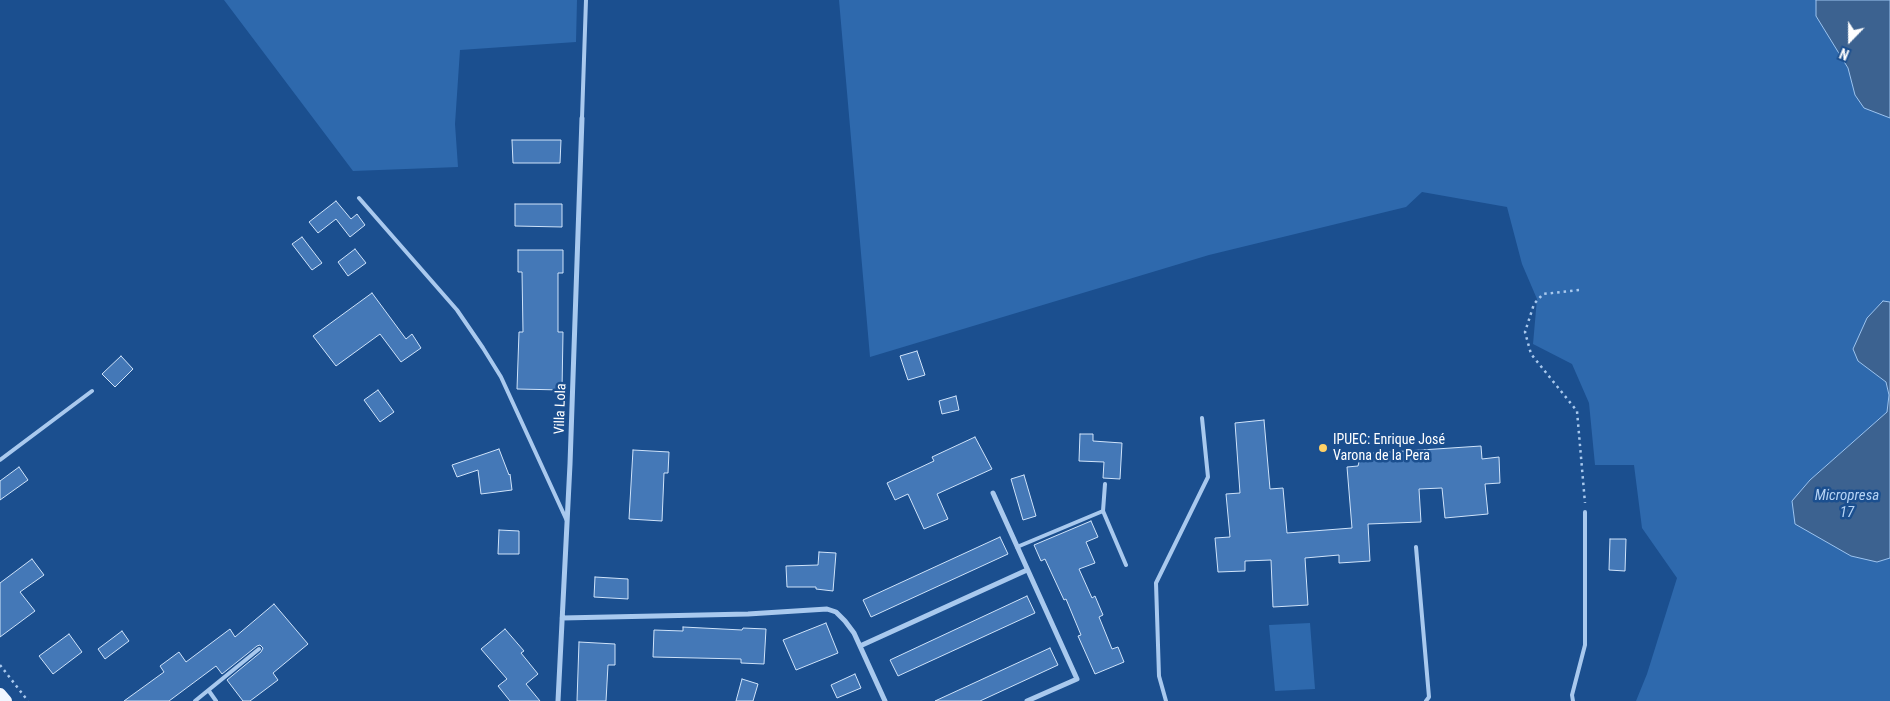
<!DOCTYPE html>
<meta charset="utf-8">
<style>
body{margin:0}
#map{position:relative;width:1890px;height:701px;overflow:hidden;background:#1b4f8f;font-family:"Roboto Condensed",sans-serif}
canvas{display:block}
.north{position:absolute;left:1825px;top:15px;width:50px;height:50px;-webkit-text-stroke:4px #1b4f8f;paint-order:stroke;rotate:202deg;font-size:14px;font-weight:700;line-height:20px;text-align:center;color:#fff}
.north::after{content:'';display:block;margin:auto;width:18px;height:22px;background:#fff;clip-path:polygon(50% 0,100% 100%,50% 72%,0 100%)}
</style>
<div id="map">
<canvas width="1890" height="701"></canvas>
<div class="north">N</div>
</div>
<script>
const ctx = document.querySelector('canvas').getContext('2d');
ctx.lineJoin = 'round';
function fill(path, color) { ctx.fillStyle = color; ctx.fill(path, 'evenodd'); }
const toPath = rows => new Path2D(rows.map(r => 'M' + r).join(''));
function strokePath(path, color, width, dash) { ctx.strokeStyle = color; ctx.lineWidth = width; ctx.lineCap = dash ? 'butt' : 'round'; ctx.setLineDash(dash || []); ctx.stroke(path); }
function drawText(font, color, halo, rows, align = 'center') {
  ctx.font = font + ' "Roboto Condensed",sans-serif'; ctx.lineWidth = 5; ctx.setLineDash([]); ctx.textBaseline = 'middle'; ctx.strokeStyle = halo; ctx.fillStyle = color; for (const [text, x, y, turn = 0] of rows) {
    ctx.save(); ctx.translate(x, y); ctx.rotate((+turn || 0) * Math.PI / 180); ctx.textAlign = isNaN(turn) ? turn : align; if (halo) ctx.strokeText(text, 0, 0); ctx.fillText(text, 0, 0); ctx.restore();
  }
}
fill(toPath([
 [224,0,577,0,576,42,460,50,455,124,458,167,353,171],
 [839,0,1816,0,1816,16,1848,68,1855,95,1878,112,1890,118,1890,302,1883,301,1858,361,1886,382,1889,395,1887,412,1810,480,1792,501,1795,524,1877,562,1890,558,1890,701,1636,701,1647,674,1677,578,1642,528,1634,465,1595,465,1589,403,1572,364,1533,344,1537,299,1522,264,1507,207,1422,192,1406,207,1209,255,870,357],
 [1310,623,1315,689,1275,691,1269,625]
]), '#2e69ad');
const water = toPath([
 [1816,0,1890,0,1890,118,1864,108,1855,95,1848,68,1816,16,1816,0],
 [1883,301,1890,302,1890,558,1877,562,1851,556,1795,524,1792,501,1810,480,1887,412,1889,395,1886,382,1858,361,1853,349,1867,318,1883,301]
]);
fill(water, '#3c6290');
strokePath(water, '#9cc4f0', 1);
const building = toPath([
 [512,140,561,140,560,163,513,163,512,140],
 [336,201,351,219,357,214,365,225,350,237,336,219,318,233,309,222,336,201],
 [515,204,562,204,562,227,515,226,515,204],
 [302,237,322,263,312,270,292,244,302,237],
 [355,249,366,263,348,276,338,262,355,249],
 [518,250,563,250,563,273,558,273,558,332,563,332,562,390,517,389,519,332,523,332,522,272,518,272,518,250],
 [372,293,406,339,412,334,421,348,401,362,380,334,336,366,313,336,372,293],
 [917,351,925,375,908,380,900,356,917,351],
 [121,356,133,369,115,387,102,374,121,356],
 [378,390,394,412,380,422,364,400,378,390],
 [956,396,959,410,942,414,939,401,956,396],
 [1264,420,1270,489,1283,488,1287,533,1352,528,1347,467,1358,466,1361,454,1481,446,1482,459,1499,457,1500,483,1485,484,1488,514,1445,518,1442,488,1419,489,1421,522,1368,524,1370,561,1339,563,1339,555,1305,558,1308,605,1273,607,1271,560,1245,561,1245,571,1218,572,1215,538,1230,537,1226,494,1240,493,1235,423,1264,420],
 [1080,434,1093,434,1093,441,1122,443,1120,479,1103,478,1104,462,1079,461,1080,434],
 [975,437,992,469,937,494,948,519,924,529,908,494,895,500,887,483,934,461,932,457,975,437],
 [499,449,509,475,510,474,512,490,481,494,478,470,457,477,452,465,499,449],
 [633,450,669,452,668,473,664,473,662,521,629,519,633,450],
 [19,467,28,480,0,500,0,481,19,467],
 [1024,475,1036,516,1023,520,1011,479,1024,475],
 [1091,521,1098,537,1086,542,1095,563,1079,569,1092,598,1095,596,1103,615,1099,617,1112,649,1118,647,1124,662,1095,674,1078,636,1081,635,1066,599,1064,600,1045,559,1041,561,1034,545,1091,521],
 [499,530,519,531,519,554,498,554,499,530],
 [1000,537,1008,554,871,617,863,600,1000,537],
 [1610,539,1626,539,1625,571,1609,570,1610,539],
 [819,552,836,553,833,591,816,589,816,587,787,587,786,566,818,565,819,552],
 [32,559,44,575,20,592,35,611,0,637,0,583,32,559],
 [595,577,628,579,628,599,594,597,595,577],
 [1027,596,1035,613,898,676,890,660,1027,596],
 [274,604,308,644,273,673,278,680,250,701,243,701,227,680,261,652,263,648,260,645,257,646,222,674,216,666,169,701,124,701,164,672,160,666,179,652,186,662,230,629,235,637,274,604],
 [826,623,838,653,796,670,783,640,826,623],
 [683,627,742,630,743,628,766,629,764,664,741,663,741,659,653,657,654,630,683,631,683,627],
 [505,629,524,651,521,653,538,674,526,684,540,701,510,701,498,686,507,679,481,649,505,629],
 [122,631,129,641,105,659,98,649,122,631],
 [69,634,82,652,53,674,39,656,69,634],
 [579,642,615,644,615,665,608,665,606,701,577,701,579,642],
 [1050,648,1058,665,980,701,935,701,1050,648],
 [855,674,861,688,837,698,831,685,855,674],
 [742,679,758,684,753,701,736,701,742,679]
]);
fill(building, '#4478b7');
strokePath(building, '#cfe3fa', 1);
strokePath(toPath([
 [1579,290,1543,294,1534,304,1525,332,1531,354,1577,411,1585,503],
 [0,665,28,701]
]), '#a9c9ee', 2.5, [2.5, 4]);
strokePath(toPath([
 [582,118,586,0],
 [359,198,457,310,483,348,501,377,567,521],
 [0,460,92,391],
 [1105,484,1103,511,1126,565],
 [1017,547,1103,511],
 [1416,547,1429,697,1426,701],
 [209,691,216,701],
 [195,701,259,649],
 [1166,701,1159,676,1156,583,1208,477,1202,418],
 [1573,701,1572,695,1585,645,1585,512]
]), '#a9c9ee', 4);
strokePath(toPath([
 [993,493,1077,679,1027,701],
 [562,618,748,614,827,609,836,612,845,621,854,633,885,701],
 [860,646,1027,570],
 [558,701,570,464,582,118]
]), '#a9c9ee', 5);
strokePath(toPath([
 [0,694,6,701]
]), '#f0f6ff', 12);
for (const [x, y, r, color] of [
 [1323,448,5,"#ffd166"]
]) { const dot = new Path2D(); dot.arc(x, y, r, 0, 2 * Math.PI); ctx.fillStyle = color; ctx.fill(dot); strokePath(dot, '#1b4f8f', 2); }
drawText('14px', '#fff', '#1b4f8f', [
 ["Villa Lola",561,409,-88]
]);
drawText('14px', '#fff', '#1b4f8f', [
 ["IPUEC: Enrique José",1333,440],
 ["Varona de la Pera",1333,456]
], 'left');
drawText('italic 15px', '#b5d3f5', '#1b4f8f', [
 ["Micropresa",1847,496],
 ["17",1847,513]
]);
</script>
